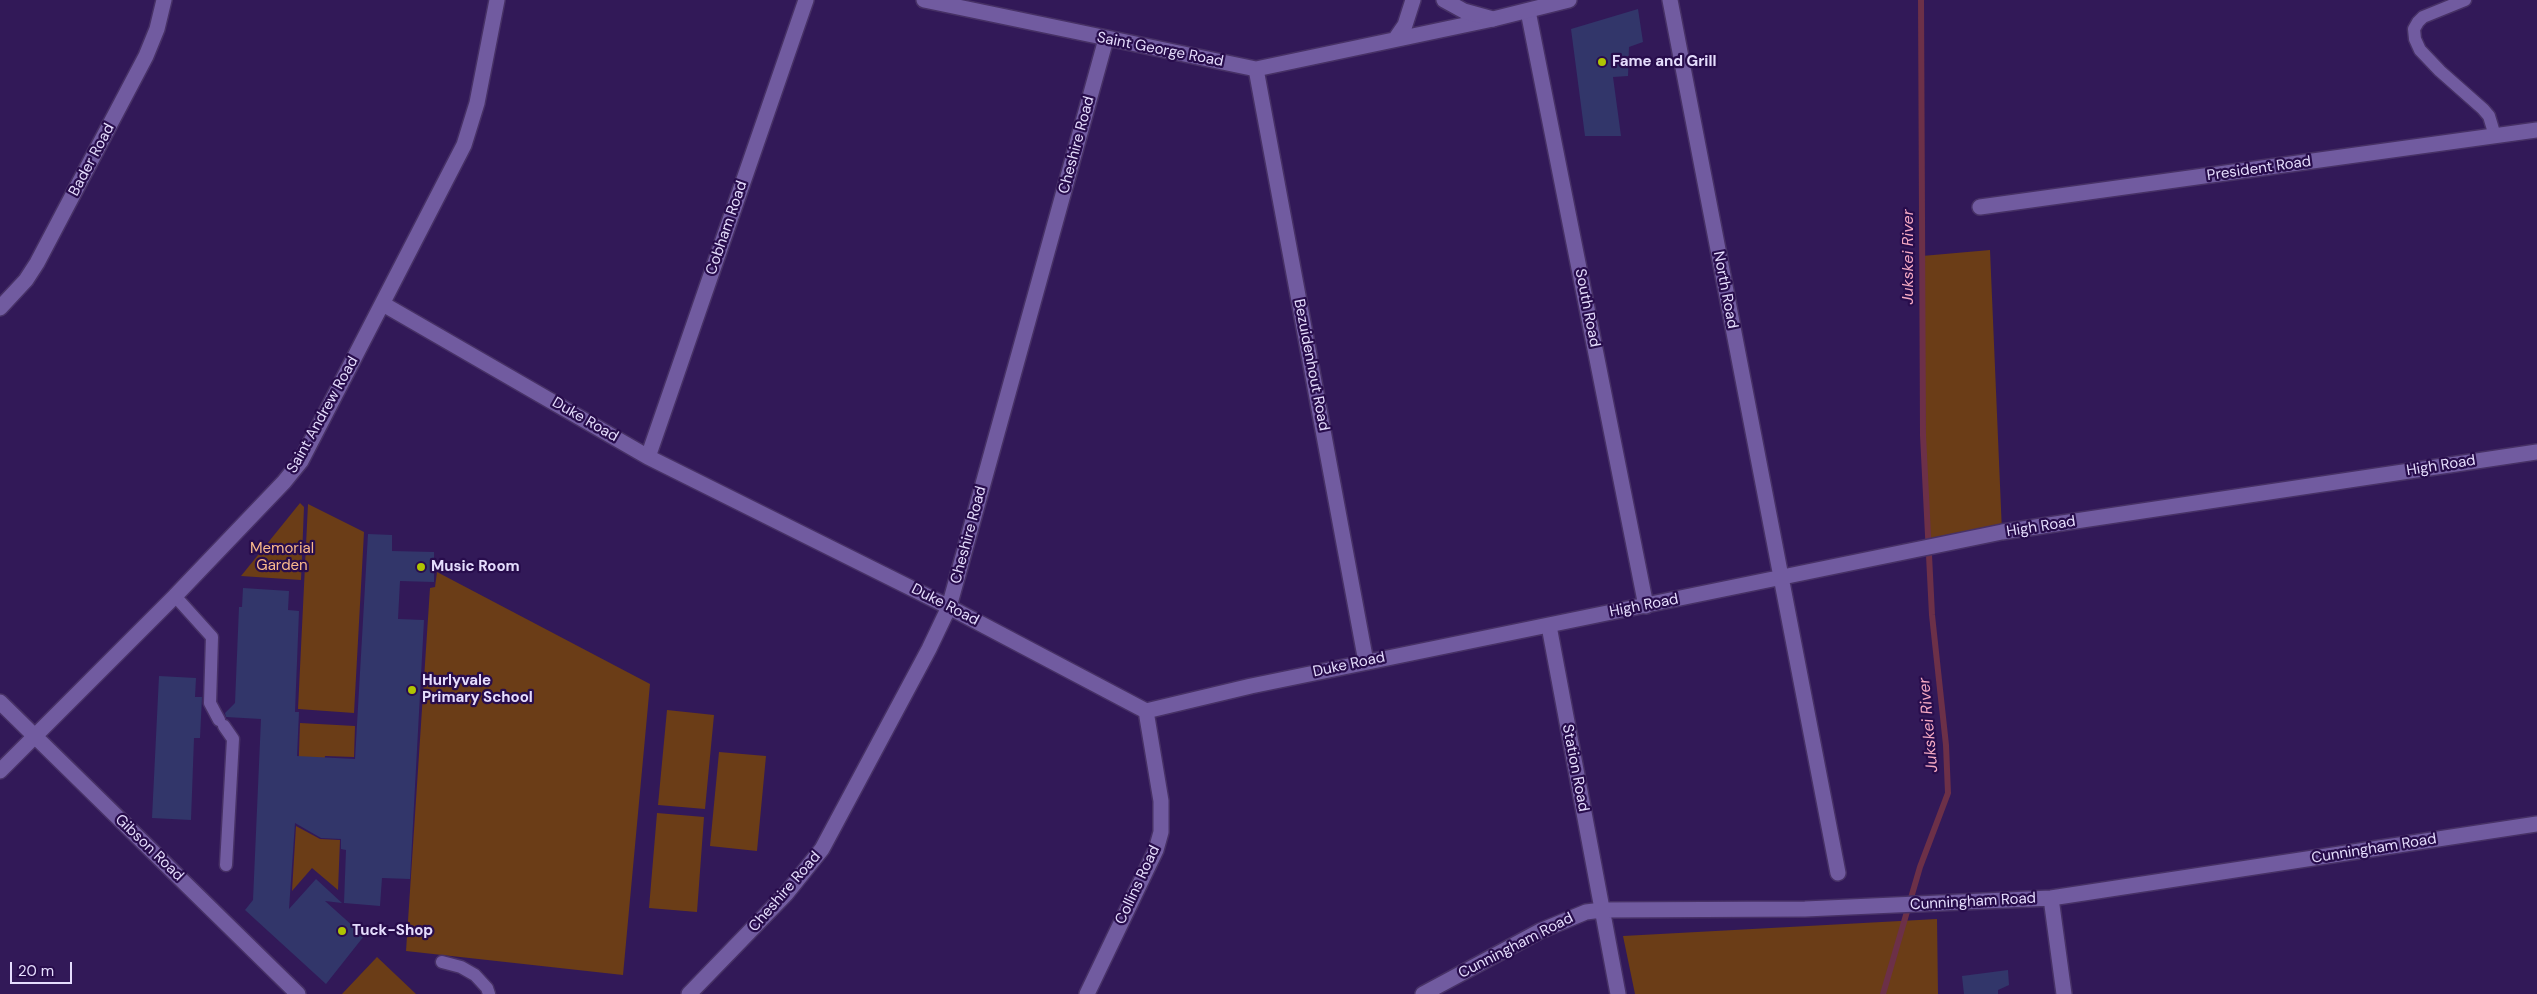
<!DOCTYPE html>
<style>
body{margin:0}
#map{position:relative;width:2537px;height:994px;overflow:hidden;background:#321958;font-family:"DM Sans",sans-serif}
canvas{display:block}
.scale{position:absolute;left:10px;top:962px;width:62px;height:22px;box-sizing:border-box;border:2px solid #e5ddfd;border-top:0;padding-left:6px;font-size:15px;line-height:18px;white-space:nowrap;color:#e5ddfd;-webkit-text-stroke:4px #280d4c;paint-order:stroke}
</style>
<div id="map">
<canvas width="2537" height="994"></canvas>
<div class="scale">20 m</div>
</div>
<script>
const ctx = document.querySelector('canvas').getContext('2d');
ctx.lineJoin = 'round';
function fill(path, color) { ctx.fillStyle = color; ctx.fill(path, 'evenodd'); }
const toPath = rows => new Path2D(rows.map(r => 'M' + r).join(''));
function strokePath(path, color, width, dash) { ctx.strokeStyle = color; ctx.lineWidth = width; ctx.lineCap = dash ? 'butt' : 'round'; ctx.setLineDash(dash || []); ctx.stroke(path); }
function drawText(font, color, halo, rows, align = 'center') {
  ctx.font = font + ' "DM Sans",sans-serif'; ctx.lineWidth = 4.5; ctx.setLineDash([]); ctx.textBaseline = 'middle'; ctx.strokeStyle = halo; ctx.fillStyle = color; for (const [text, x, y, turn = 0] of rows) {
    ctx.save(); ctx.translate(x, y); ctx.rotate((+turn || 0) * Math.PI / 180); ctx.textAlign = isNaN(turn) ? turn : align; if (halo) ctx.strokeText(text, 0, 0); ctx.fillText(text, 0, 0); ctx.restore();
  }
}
fill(toPath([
 [1990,250,2002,532,1928,548,1922,256],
 [300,503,304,507,301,580,241,576],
 [308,504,364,532,354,713,298,709],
 [437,572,650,684,623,975,406,951,430,588,435,587],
 [667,710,714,715,705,809,658,805],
 [300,723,355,726,354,757,325,756,321,826,297,811],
 [719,752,766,756,757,851,710,846],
 [657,813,704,817,697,912,649,908],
 [296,826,320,839,340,840,338,890,312,868,292,891],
 [1937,919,1938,994,1635,994,1623,936],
 [377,957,416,994,342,994]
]), '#6b3d17');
strokePath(toPath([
 [1883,994,1920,867,1948,793,1946,745,1932,615,1923,435,1921,0]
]), '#6c3048', 6);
fill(toPath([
 [1638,9,1643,42,1629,47,1628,76,1613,77,1621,136,1585,136,1571,29],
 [368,534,392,535,392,551,434,552,434,582,400,581,398,619,424,620,410,879,382,878,380,906,344,903,346,850,341,849,341,839,321,838,295,823,289,909,316,879,342,903,325,901,364,936,326,984,245,910,253,900,261,719,226,717,225,713,235,703,239,607,242,607,243,588,289,591,288,610,299,611,295,712,299,712,297,756,355,759],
 [159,676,196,678,195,697,202,697,200,738,194,738,191,820,152,818],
 [2008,970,2009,985,1998,990,1998,994,1964,994,1962,976]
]), '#32366a');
const service = toPath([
 [2465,0,2423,17,2418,22,2414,29,2415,39,2420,50,2440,71,2483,109,2489,116,2495,136],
 [175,596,212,637,210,703,219,720],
 [224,726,233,739,226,865],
 [442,962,461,967,475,975,487,988,489,994]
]);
const minor = toPath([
 [924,0,1256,69,1493,19],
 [1670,0,1838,873],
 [1528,11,1646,606],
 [1396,38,1405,25,1413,0],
 [1256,69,1366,662],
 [1980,207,2537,130],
 [383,304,648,457,949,607,1146,711,1251,686,2002,532,2537,452],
 [0,308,26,280,37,263,146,56,157,29,164,0],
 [648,457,806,0],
 [1549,626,1618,994],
 [0,702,298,994],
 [0,771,175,596,284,482,301,461,464,145,477,103,497,0],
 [2051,898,2064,994],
 [689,994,786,894,822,849,929,649,949,607,1106,39],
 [1087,994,1156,850,1161,832,1161,801,1146,711],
 [1423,994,1540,931,1586,912,1602,910,1805,909,2051,898,2537,824]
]);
const secondary = toPath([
 [1444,0,1464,11,1493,19,1569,0]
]);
strokePath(service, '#473166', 15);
strokePath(minor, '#473166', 18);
strokePath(secondary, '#473166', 18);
strokePath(service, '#715ba0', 12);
strokePath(minor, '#715ba0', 15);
strokePath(secondary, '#715ba0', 15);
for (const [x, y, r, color] of [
 [1602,62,5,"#b0c502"],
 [421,567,5,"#b0c502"],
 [412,690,5,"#b0c502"],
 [342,931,5,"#b0c502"]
]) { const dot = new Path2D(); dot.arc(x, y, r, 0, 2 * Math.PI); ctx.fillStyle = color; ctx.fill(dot); strokePath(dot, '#280d4c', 2); }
drawText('15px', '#e5ddfd', '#280d4c', [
 ["Saint George Road",1160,50,11],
 ["Cheshire Road",1077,145,-75],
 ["Bader Road",92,160,-62],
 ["President Road",2259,169,-8],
 ["Cobham Road",727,228,-71],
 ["North Road",1725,290,79],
 ["South Road",1587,308,79],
 ["Bezuidenhout Road",1311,365,79],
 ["Saint Andrew Road",323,415,-61],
 ["Duke Road",585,420,30],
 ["High Road",2441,466,-9],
 ["High Road",2041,527,-9],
 ["Cheshire Road",969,535,-75],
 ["Duke Road",945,605,27],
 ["High Road",1644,606,-11],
 ["Duke Road",1349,665,-12],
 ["Station Road",1575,768,79],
 ["Gibson Road",149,848,44],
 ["Cunningham Road",2374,849,-9],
 ["Collins Road",1138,885,-65],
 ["Cheshire Road",785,892,-49],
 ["Cunningham Road",1973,902,-3],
 ["Cunningham Road",1516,946,-27]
]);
drawText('bold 15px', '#e5ddfd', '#280d4c', [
 ["Fame and Grill",1612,62],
 ["Music Room",431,567],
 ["Hurlyvale",422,681],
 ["Primary School",422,698],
 ["Tuck-Shop",352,931]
], 'left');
drawText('15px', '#f9b98b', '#280d4c', [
 ["Memorial",282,549],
 ["Garden",282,566]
]);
drawText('italic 16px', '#f5a9c3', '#280d4c', [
 ["Jukskei River",1909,257,-90],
 ["Jukskei River",1929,725,-95]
]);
</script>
